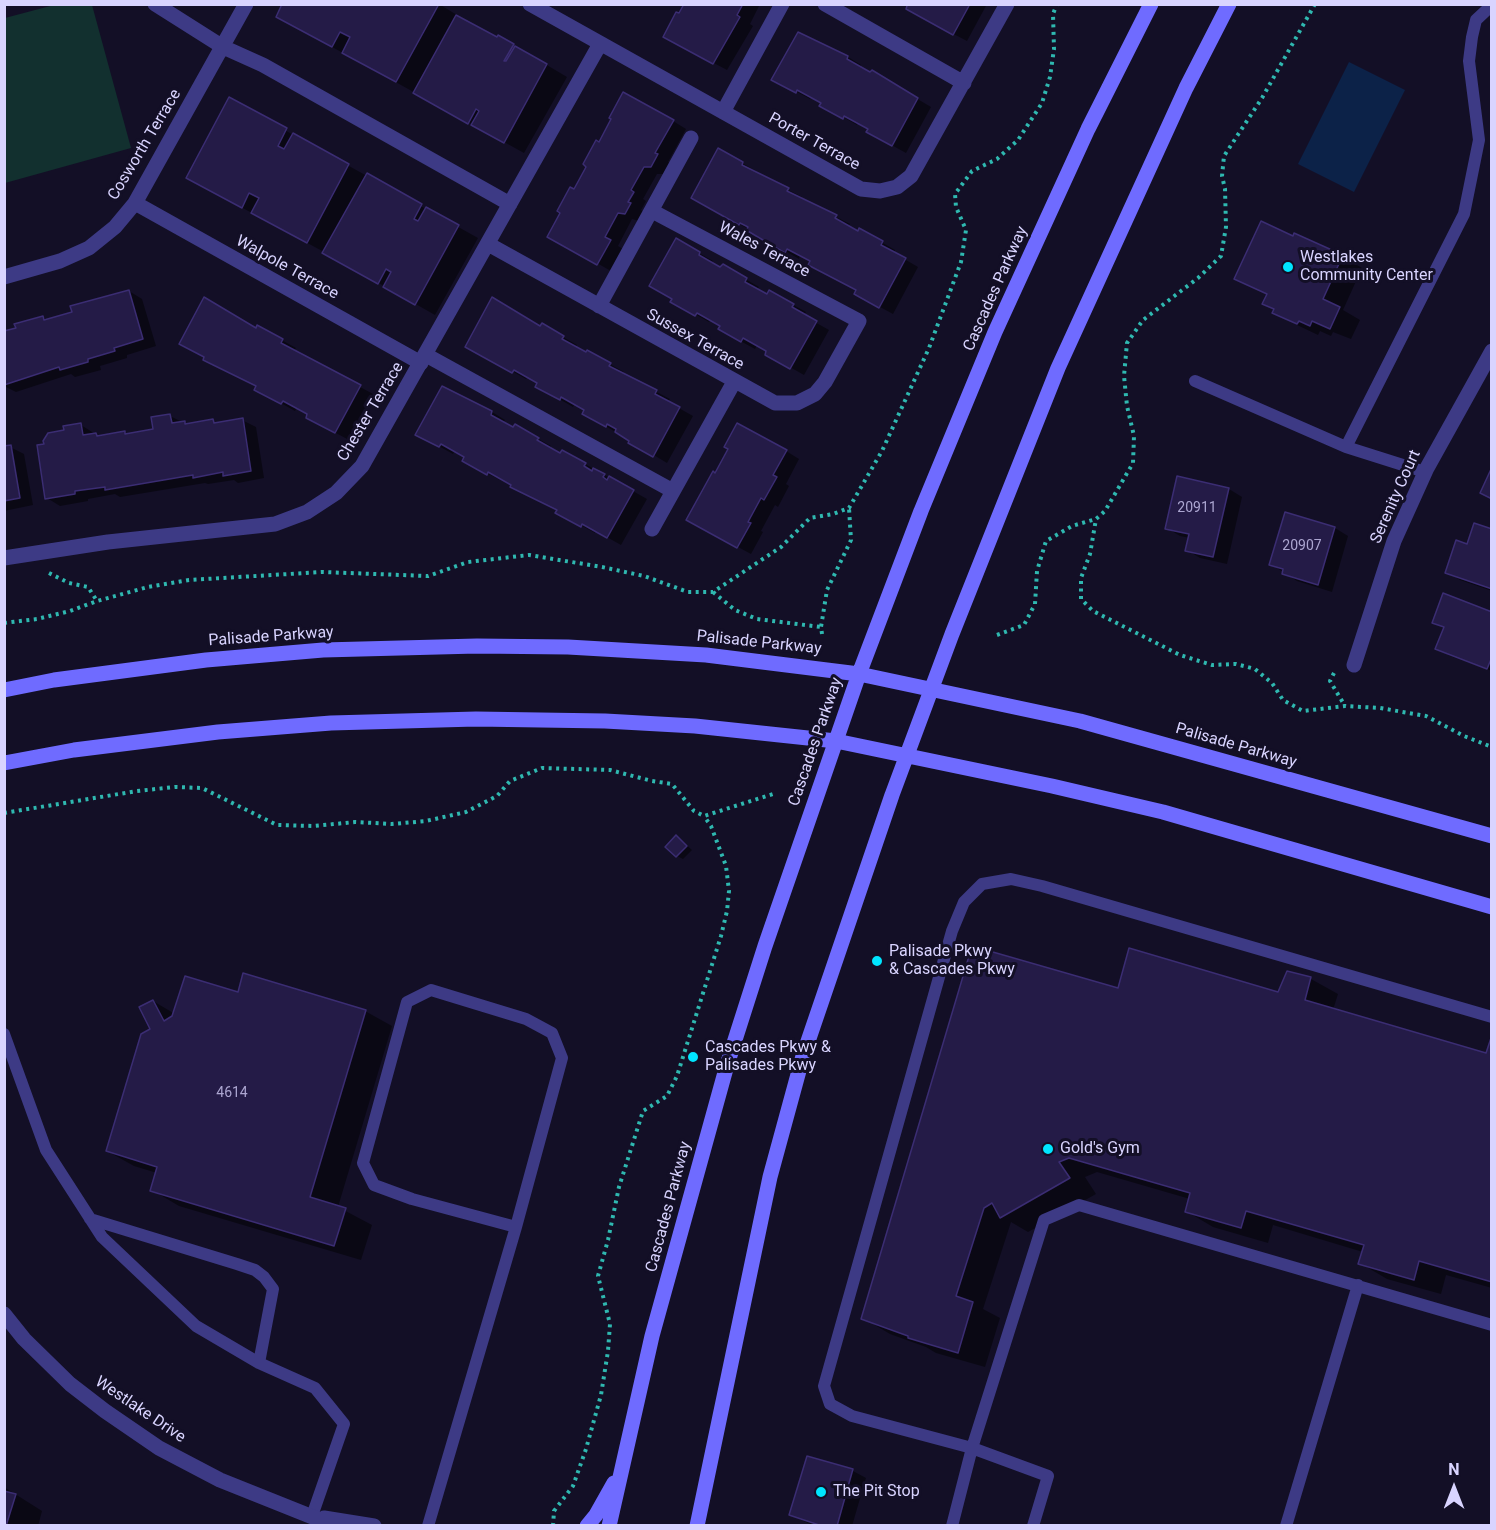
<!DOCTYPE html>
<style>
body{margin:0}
#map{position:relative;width:1496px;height:1530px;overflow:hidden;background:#130f26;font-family:Roboto,sans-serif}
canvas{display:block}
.frame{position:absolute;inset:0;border:6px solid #d9d4ff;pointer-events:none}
.north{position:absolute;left:1424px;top:1458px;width:60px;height:60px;-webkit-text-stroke:4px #130f26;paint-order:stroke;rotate:0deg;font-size:16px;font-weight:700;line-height:24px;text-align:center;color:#d9d4ff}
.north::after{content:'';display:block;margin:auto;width:21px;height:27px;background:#d9d4ff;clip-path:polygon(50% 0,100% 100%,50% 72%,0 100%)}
</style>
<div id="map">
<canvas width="1496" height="1530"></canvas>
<div class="frame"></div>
<div class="north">N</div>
</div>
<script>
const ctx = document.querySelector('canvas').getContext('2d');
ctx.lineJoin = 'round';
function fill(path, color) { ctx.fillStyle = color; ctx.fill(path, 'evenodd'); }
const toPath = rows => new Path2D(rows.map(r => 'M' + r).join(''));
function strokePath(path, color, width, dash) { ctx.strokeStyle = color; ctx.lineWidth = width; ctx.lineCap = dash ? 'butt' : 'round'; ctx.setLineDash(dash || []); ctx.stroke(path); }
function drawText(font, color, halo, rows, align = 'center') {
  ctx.font = font + ' Roboto,sans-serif'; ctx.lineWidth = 6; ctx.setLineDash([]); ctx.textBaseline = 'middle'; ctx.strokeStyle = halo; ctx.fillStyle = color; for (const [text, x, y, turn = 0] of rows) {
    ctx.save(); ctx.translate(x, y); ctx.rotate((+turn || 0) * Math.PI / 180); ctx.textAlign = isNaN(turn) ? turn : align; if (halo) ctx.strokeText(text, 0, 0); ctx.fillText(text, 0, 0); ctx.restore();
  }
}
fill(toPath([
 [54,5,92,5,131,148,5,183,5,18]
]), '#12302f');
fill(toPath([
 [1349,62,1405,90,1354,192,1298,164]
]), '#0c2248');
fill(toPath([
 [284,4,439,4,465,20,465,21,513,45,567,77,524,153,305,32],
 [686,4,760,4,750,24,753,26,727,70,678,44,680,15],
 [905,4,987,4,967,41,921,17],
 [798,33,848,57,861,65,860,68,871,74,872,72,931,107,906,153,868,132,870,129,858,122,857,125,822,105,823,103,811,97,810,99,773,79],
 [229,99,478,238,435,315,324,252,215,193],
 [673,121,686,129,668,162,670,163,664,174,657,174,643,199,646,201,641,210,644,212,639,221,632,219,618,246,623,249,611,271,549,236,599,144],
 [742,163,756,171,755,173,802,197,801,199,850,224,848,227,858,233,860,230,895,250,894,253,918,267,893,314,869,301,857,290,812,261,800,256,799,259,693,197],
 [1294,238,1342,256,1362,268,1343,310,1360,320,1351,339,1333,332,1331,336,1320,331,1318,335,1295,324,1274,312,1276,309,1268,295,1236,278],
 [676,240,713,261,711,263,720,269,723,266,759,287,757,290,767,296,770,292,806,312,804,316,829,330,804,375,767,354,768,351,757,345,755,349,733,337,722,326,711,319,709,322,686,309],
 [129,291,142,299,156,346,127,355,127,358,100,366,101,370,75,377,71,374,16,392,4,386,4,333,43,317,48,320,74,313],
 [542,325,577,345,576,347,586,354,588,352,624,372,622,374,670,399,668,402,693,416,667,463,584,413,586,409,575,403,573,407,537,386,539,383,528,376,526,379,467,346,546,331],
 [258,327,296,348,294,351,373,394,349,440,321,425,309,414,297,407,295,411,256,389],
 [443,388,492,412,505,420,503,423,513,429,515,426,551,446,550,449,585,464,647,499,621,545,596,531,595,533,557,512,558,510,477,468,466,456,455,450,453,454,417,434],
 [170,416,188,425,212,421,217,424,242,420,256,427,264,478,238,483,234,480,208,484,205,483,120,497,115,494,88,499,88,501,60,506,47,498,46,445,66,431,81,425,100,437,125,432,129,435,155,430],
 [4,444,24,454,33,505,4,511],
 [786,451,799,459,786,484,789,486,778,507,775,505,761,531,763,532,751,554,688,520,716,475],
 [1179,478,1229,489,1242,497,1227,564,1200,558,1187,550,1190,538,1180,536,1167,528],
 [1286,514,1335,528,1348,536,1332,592,1297,581,1271,564],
 [1492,531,1492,591,1460,580,1447,572],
 [1492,613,1492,671,1450,656,1437,648,1445,628,1434,622],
 [677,837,692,850,683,859,677,856],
 [1287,973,1311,979,1338,994,1333,1010,1487,1055,1492,1040,1492,1288,1446,1275,1441,1294,1387,1279,1360,1263,1363,1252,1273,1225,1268,1243,1213,1227,1186,1211,1190,1199,1097,1172,1085,1177,1096,1194,1028,1232,1011,1222,983,1309,1000,1318,985,1367,936,1353,926,1347,890,1334,863,1318,1119,990,1279,994],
 [153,1001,175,1014,365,1011,392,1026,338,1207,372,1225,361,1260,179,1206,152,1190,157,1173,134,1166,107,1151,152,1030],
 [808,1458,853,1471,866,1478,852,1526,814,1526,791,1515],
 [4,1487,42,1511,38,1526,4,1526]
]), '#0007');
const building = toPath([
 [282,4,439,4,396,82,342,53,350,37,340,32,332,47,276,17,282,4],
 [684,4,743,4,737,15,740,17,713,64,663,37,676,12,679,13,684,4],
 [904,4,970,4,953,35,906,9,907,6,904,4],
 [456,15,497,37,498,35,514,44,504,61,506,61,515,46,547,64,504,143,471,125,479,111,476,109,468,124,413,93,456,15],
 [798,32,848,56,847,59,870,72,872,70,918,98,892,146,866,132,868,129,844,116,843,119,819,106,821,103,797,90,796,93,771,80,798,32],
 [623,92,674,120,655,153,658,154,651,167,644,167,631,190,634,192,628,202,631,203,625,214,618,213,605,237,611,240,597,265,547,237,560,213,557,211,570,187,574,189,586,167,583,164,596,140,599,142,611,119,609,118,623,92],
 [229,97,287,128,278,146,284,149,293,133,349,164,307,243,251,213,259,198,249,193,242,208,186,178,229,97],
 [718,148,743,162,742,165,789,188,787,191,837,215,835,218,858,231,859,228,883,241,881,245,906,258,879,308,854,294,856,290,808,265,810,261,787,249,785,253,746,230,748,227,740,223,739,225,691,198,718,148],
 [367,173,422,204,414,219,418,221,426,207,459,225,415,305,383,287,391,272,386,269,378,284,322,253,367,173],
 [1261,221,1293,236,1294,233,1343,255,1323,299,1340,307,1330,329,1312,321,1310,326,1299,321,1297,324,1272,313,1274,309,1262,304,1267,294,1234,279,1261,221],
 [676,238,700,252,699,255,720,267,723,264,747,278,745,282,767,294,769,290,794,304,792,307,817,321,790,369,765,355,766,351,743,338,741,342,718,329,720,326,697,313,695,316,670,302,672,299,649,286,676,238],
 [129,290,143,339,114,348,115,351,88,359,88,362,60,370,59,367,4,385,4,331,16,328,14,324,43,316,44,320,72,312,70,306,129,290],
 [204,297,256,328,257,325,283,339,281,343,361,385,335,433,306,418,307,414,283,401,281,404,254,390,256,386,203,360,204,357,179,344,204,297],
 [492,297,540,326,542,323,564,336,562,339,586,352,587,350,611,363,609,366,657,390,655,394,680,407,653,457,628,443,629,441,615,432,616,429,607,424,606,427,582,414,584,410,561,397,560,400,535,387,537,383,514,370,512,373,465,347,492,297],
 [442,386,492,411,491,415,513,427,515,424,539,438,537,440,560,453,562,450,586,463,584,466,592,471,593,468,605,474,603,477,607,480,609,476,634,490,607,538,582,524,581,527,555,513,557,510,510,487,511,485,488,472,487,475,462,461,464,457,441,444,439,447,415,435,442,386],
 [170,414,172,423,185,421,185,424,213,419,214,423,243,418,251,471,223,476,223,472,193,478,193,475,105,490,105,487,75,491,75,494,45,499,37,445,44,444,43,441,48,433,64,430,63,426,81,423,83,435,96,433,97,436,125,431,125,434,153,429,151,417,170,414],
 [737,423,787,450,773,475,777,477,764,500,761,498,748,522,751,523,737,548,686,520,713,471,715,473,728,449,724,447,737,423],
 [11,445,20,498,4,501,4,446,11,445],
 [1492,467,1492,499,1480,493,1492,467],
 [1177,476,1229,488,1213,557,1185,551,1189,534,1165,529,1177,476],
 [1285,512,1335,527,1318,585,1282,574,1283,569,1269,565,1285,512],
 [1474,523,1492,529,1492,589,1445,573,1456,540,1467,544,1474,523],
 [1443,593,1492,612,1492,657,1487,669,1435,649,1444,627,1432,623,1443,593],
 [676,835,687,846,676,857,665,847,676,835],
 [972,946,1118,988,1129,948,1278,992,1287,971,1311,977,1305,1000,1486,1053,1492,1035,1492,1282,1419,1261,1414,1280,1358,1264,1364,1245,1246,1211,1241,1228,1185,1212,1190,1193,1069,1158,1059,1162,1070,1178,1000,1218,992,1203,984,1208,956,1296,973,1302,958,1353,908,1338,908,1336,861,1319,972,946],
 [243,973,366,1010,310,1197,346,1208,334,1246,150,1191,157,1167,106,1151,141,1034,150,1029,139,1007,153,1000,164,1021,172,1016,185,976,238,992,243,973],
 [807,1456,853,1469,837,1526,822,1526,789,1515,807,1456],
 [4,1491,16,1494,6,1526,4,1526,4,1491]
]);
fill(building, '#241b47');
strokePath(building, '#3b2d73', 1.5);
strokePath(toPath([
 [1315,4,1262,98,1224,156,1222,176,1225,189,1226,227,1221,256,1198,278,1143,320,1127,343,1124,376,1127,406,1134,436,1133,463,1105,511,1096,519,1090,554,1081,578,1081,599,1093,611,1180,655,1212,665,1236,664,1255,669,1272,683,1283,700,1303,711,1345,706,1380,708,1426,716,1464,736,1492,747],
 [49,573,69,583,88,587,97,601],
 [713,592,735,610,757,619,821,627],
 [4,623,37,619,70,611,97,601,148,587,189,580,322,572,428,576,468,562,529,555,602,567,644,576,688,592,713,592,781,547,810,518,833,514,849,508,882,451,929,348,961,262,966,230,956,207,955,194,972,171,997,159,1018,140,1042,103,1050,77,1054,49,1053,14,1057,4],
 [822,634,821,627,827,590,851,540,849,508],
 [997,635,1024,625,1035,604,1037,571,1046,541,1072,526,1096,519],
 [1334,673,1330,681,1345,706],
 [4,813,137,791,175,787,202,788,277,825,314,826,355,822,392,824,426,821,466,812,497,796,510,781,542,768,610,770,652,781,672,784,694,811,704,816,773,794],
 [553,1526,554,1511,573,1486,586,1449,601,1395,608,1351,610,1324,598,1276,608,1240,619,1187,643,1111,667,1096,677,1076,721,936,727,911,729,891,726,866,711,826,704,816]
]), '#2fb8b0', 4, [3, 4.5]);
strokePath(toPath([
 [1195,381,1346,447,1425,472],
 [1346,447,1464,214,1479,140,1469,61,1472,37,1476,20,1492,5],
 [4,1034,46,1150,102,1237,196,1326,259,1363,315,1388,344,1424,312,1516],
 [90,1219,237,1264,255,1270,264,1277,273,1289,259,1363],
 [428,1526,516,1227,562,1058,552,1033,526,1019,431,990,407,1002,363,1163,374,1185,412,1199,516,1227],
 [952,1526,972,1448,1044,1220,1079,1205,1492,1325],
 [1033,1526,1048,1476,972,1448,852,1416,830,1404,824,1386,952,931,964,902,982,884,1011,879,1042,886,1492,1017],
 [1286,1526,1358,1285]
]), '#3d3a85', 12);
strokePath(toPath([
 [155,4,223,47,263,65,510,204],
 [530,4,861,189,880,191,897,187,911,176,1007,4],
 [825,4,964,83],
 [723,112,782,4],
 [135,203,421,363],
 [488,244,775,403,797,403,815,394,825,382,859,321,652,211],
 [4,277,60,261,89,248,115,227,135,203,246,4],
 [599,306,691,138],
 [426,355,673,491],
 [652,529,734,382],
 [4,558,108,542,275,524,307,512,336,493,362,466,600,44],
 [1354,665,1394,541,1427,468,1492,351],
 [4,1314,24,1339,70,1384,105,1411,159,1448,220,1480,335,1526],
 [324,1518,374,1526]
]), '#3d3a85', 15);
strokePath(toPath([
 [4,690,54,680,206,660,323,650,477,646,568,647,706,655,859,674,1080,721,1492,836],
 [4,763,74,750,218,732,331,723,476,719,605,721,695,726,836,741,1052,786,1163,812,1492,907],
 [587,1526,596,1515,614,1483],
 [609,1526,652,1336,727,1065,765,946,859,674,921,511,995,332,1088,129,1151,4],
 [697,1526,770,1177,803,1056,892,795,952,634,1058,368,1186,88,1229,4]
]), '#6f6bff', 15);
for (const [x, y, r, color] of [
 [1288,267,6,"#00e5ff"],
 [877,961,6,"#00e5ff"],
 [693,1057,6,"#00e5ff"],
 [1048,1149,6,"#00e5ff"],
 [821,1492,6,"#00e5ff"]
]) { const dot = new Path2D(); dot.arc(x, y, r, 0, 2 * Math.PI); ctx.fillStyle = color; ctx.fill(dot); strokePath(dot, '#130f26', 2); }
drawText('14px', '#aca6d1', null, [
 ["20911",1197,508],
 ["20907",1302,546],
 ["4614",232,1093]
]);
drawText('16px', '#d9d4ff', '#130f26', [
 ["Porter Terrace",814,142,29],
 ["Cosworth Terrace",145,145,-59],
 ["Wales Terrace",764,250,28],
 ["Walpole Terrace",287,268,29],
 ["Cascades Parkway",996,289,-66],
 ["Sussex Terrace",695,340,29],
 ["Chester Terrace",371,412,-59],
 ["Serenity Court",1396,497,-66],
 ["Palisade Parkway",271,637,-4],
 ["Palisade Parkway",759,643,6],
 ["Cascades Parkway",816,742,-71],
 ["Palisade Parkway",1236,746,16],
 ["Cascades Parkway",669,1207,-75],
 ["Westlake Drive",140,1410,34]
]);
drawText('16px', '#d9d4ff', '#130f26', [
 ["Westlakes",1300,258],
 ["Community Center",1300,276],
 ["Palisade Pkwy",889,952],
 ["& Cascades Pkwy",889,970],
 ["Cascades Pkwy &",705,1048],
 ["Palisades Pkwy",705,1066],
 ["Gold's Gym",1060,1149],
 ["The Pit Stop",833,1492]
], 'left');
</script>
